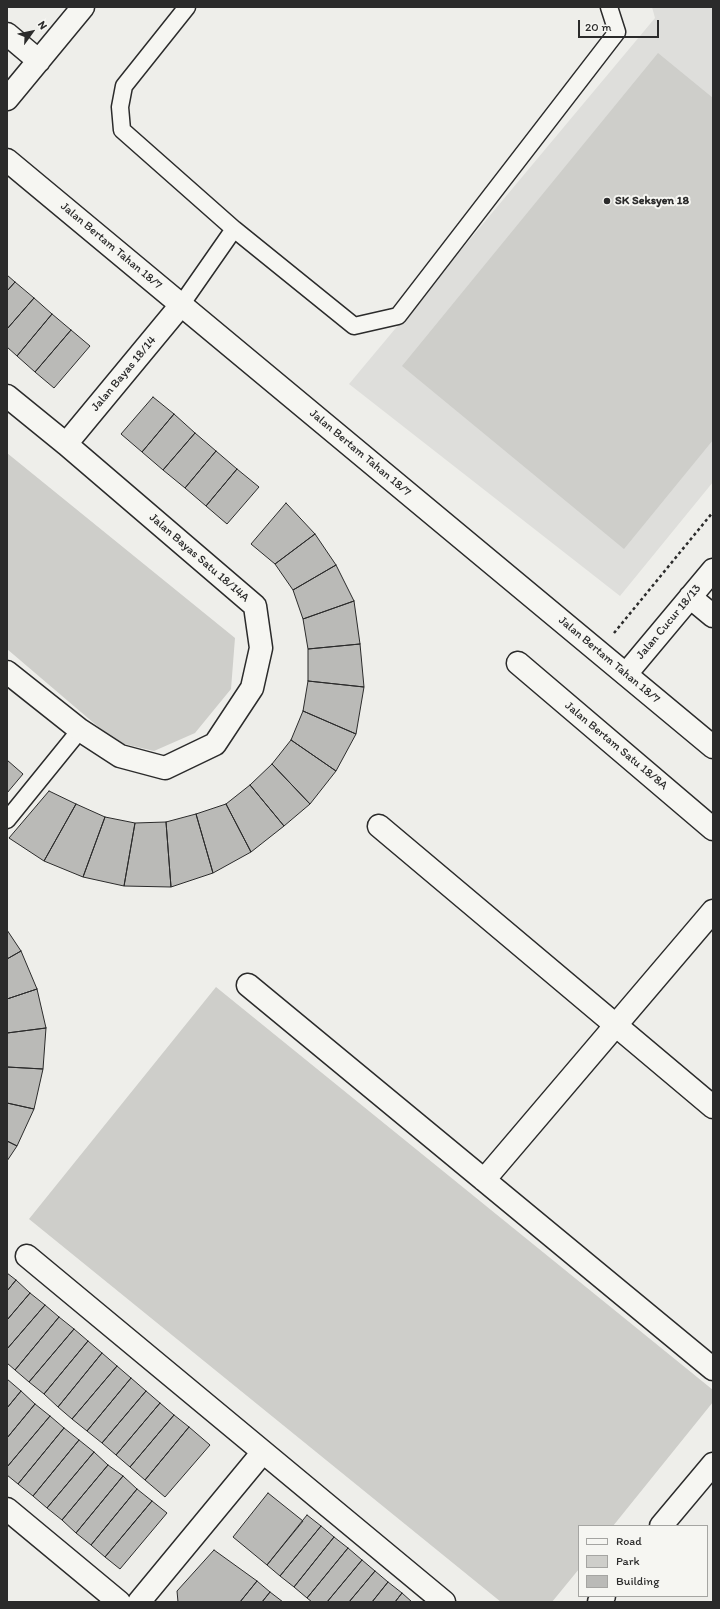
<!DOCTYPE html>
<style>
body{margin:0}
#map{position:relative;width:720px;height:1609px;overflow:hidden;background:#eeeeea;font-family:Itim,sans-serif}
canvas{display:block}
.frame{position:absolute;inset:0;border:8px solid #2b2b2b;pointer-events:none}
.legend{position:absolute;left:578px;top:1525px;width:130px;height:72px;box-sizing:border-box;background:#f6f6f2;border:1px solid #a5a5a2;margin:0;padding:5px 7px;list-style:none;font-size:12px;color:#2b2b2b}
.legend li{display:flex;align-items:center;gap:8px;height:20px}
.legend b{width:20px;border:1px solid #a5a5a2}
.north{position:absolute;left:12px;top:12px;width:40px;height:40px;-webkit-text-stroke:3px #f6f6f2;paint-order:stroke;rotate:57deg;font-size:11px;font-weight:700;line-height:16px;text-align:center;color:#2b2b2b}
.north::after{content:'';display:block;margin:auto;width:14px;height:18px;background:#2b2b2b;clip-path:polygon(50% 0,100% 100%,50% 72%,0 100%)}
.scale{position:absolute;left:578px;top:20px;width:81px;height:18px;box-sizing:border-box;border:2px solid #2b2b2b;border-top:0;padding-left:5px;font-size:12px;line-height:14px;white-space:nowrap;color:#2b2b2b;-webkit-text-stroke:3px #f6f6f2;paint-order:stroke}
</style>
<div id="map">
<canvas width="720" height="1609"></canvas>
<div class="frame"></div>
<ul class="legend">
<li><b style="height:5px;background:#f6f6f2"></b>Road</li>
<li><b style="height:11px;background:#cececa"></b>Park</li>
<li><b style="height:11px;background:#babab7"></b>Building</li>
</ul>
<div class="north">N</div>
<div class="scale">20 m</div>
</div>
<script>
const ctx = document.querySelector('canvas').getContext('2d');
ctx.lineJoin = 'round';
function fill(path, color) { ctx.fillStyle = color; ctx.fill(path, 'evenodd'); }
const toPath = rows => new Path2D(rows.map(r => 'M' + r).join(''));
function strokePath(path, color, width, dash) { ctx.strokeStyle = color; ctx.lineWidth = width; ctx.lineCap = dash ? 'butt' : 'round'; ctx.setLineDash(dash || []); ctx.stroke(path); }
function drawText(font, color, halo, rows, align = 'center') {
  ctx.font = font + ' Itim,sans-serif'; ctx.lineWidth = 4; ctx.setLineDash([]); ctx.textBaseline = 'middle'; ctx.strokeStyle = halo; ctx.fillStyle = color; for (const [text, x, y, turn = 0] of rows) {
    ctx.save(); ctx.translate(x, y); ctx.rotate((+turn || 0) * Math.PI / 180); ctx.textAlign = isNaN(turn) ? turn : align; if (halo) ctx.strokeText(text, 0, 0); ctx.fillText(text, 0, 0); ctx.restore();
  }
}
fill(toPath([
 [652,7,713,7,713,482,620,596,349,384,655,18]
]), '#dededb');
fill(toPath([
 [658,53,713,98,713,440,624,549,402,366],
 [7,453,235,638,231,689,195,733,154,751,116,742,7,649],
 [216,987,713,1390,713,1402,613,1526,579,1526,579,1569,552,1602,501,1602,29,1219]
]), '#cececa');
const building = toPath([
 [7,275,15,282,7,291,7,275],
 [15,282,34,298,7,329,7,291,15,282],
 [34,298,52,314,17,356,7,347,7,329,34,298],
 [52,314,71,330,35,372,17,356,52,314],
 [71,330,90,346,54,388,35,372,71,330],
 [153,397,174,414,142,452,121,434,153,397],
 [174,414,195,433,163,470,142,452,174,414],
 [195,433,216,451,185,488,163,470,195,433],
 [216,451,237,469,206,506,185,488,216,451],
 [237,469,259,487,227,524,206,506,237,469],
 [286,503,315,534,275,564,251,544,286,503],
 [315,534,336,565,293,590,275,564,315,534],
 [336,565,354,601,303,619,293,590,336,565],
 [354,601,360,644,308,649,303,619,354,601],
 [360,644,364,687,308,681,308,649,360,644],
 [308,681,364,687,356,734,303,711,308,681],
 [303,711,356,734,336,771,291,740,303,711],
 [291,740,336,771,310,804,272,764,291,740],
 [7,760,23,774,7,793,7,760],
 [272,764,310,804,284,826,250,785,272,764],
 [250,785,284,826,251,852,226,804,250,785],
 [49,791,76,804,44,861,9,838,49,791],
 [76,804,105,817,83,877,44,861,76,804],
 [226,804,251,852,213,873,196,814,226,804],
 [196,814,213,873,171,887,166,822,196,814],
 [105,817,135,823,124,886,83,877,105,817],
 [166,822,171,887,124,886,135,823,166,822],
 [7,930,21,951,7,959,7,930],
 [21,951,37,989,7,999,7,959,21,951],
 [37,989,46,1028,7,1033,7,999,37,989],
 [46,1028,43,1069,7,1067,7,1033,46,1028],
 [7,1067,43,1069,34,1109,7,1103,7,1067],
 [7,1103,34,1109,17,1146,7,1141,7,1103],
 [7,1141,17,1146,7,1161,7,1141],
 [7,1273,16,1280,7,1291,7,1273],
 [16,1280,30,1293,7,1320,7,1291,16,1280],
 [30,1293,45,1305,7,1349,7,1320,30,1293],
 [45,1305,59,1317,15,1370,7,1363,7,1349,45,1305],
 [59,1317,74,1329,29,1382,15,1370,59,1317],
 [74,1329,88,1341,44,1394,29,1382,74,1329],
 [88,1341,102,1353,58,1407,44,1394,88,1341],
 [102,1353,117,1366,72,1419,58,1407,102,1353],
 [117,1366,131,1378,87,1431,72,1419,117,1366],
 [131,1378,146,1391,102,1443,87,1431,131,1378],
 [7,1379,21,1391,7,1408,7,1379],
 [21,1391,35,1404,7,1438,7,1408,21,1391],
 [146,1391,160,1403,116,1455,102,1443,146,1391],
 [160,1403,174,1415,130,1467,116,1455,160,1403],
 [35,1404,50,1416,7,1467,7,1438,35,1404],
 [174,1415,189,1427,145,1480,130,1467,174,1415],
 [50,1416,64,1428,18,1484,7,1475,7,1467,50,1416],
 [189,1427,210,1445,165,1497,145,1480,189,1427],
 [64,1428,79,1440,33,1496,18,1484,64,1428],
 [79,1440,94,1452,47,1508,33,1496,79,1440],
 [94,1452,108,1465,62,1520,47,1508,94,1452],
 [108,1465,123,1476,76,1533,62,1520,108,1465],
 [123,1476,137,1489,91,1545,76,1533,123,1476],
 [137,1489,152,1501,105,1557,91,1545,137,1489],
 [268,1493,303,1521,267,1565,233,1537,268,1493],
 [152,1501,167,1513,120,1569,105,1557,152,1501],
 [307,1515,321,1526,280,1576,267,1565,307,1515],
 [321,1526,334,1537,294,1587,280,1576,321,1526],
 [334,1537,348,1548,307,1598,294,1587,334,1537],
 [348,1548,362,1560,327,1602,312,1602,307,1598,348,1548],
 [214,1550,257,1581,240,1602,178,1602,177,1591,214,1550],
 [362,1560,375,1571,349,1602,327,1602,362,1560],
 [375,1571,388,1582,372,1602,349,1602,375,1571],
 [257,1581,270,1592,262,1602,240,1602,257,1581],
 [388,1582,402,1593,395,1602,372,1602,388,1582],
 [270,1592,283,1602,262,1602,270,1592],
 [402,1593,412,1602,395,1602,402,1593]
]);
fill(building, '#babab7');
strokePath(building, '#2b2b2b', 1);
const lane = toPath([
 [187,7,124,86,120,107,122,130,234,229,354,326,398,316,617,32,609,7],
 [181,305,234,229],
 [7,820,80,730]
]);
const street = toPath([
 [7,34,39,61],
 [7,99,83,7],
 [7,396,66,444,255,606,261,648,252,688,215,744,165,768,120,756,80,730,7,672],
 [66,444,181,305],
 [690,597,713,616],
 [518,663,713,829],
 [626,674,713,570],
 [379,826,713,1107],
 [248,985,713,1369],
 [484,1180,713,911],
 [27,1256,444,1602],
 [7,1509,119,1602],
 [139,1602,263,1452]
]);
const secondary = toPath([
 [7,160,713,747],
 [661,1526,713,1464],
 [599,1602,604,1596]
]);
strokePath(lane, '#2b2b2b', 19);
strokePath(street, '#2b2b2b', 25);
strokePath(secondary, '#2b2b2b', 25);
strokePath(toPath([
 [614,633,713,512]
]), '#2b2b2b', 2.5, [3, 3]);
strokePath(lane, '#f6f6f2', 16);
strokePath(street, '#f6f6f2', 22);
strokePath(secondary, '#f6f6f2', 22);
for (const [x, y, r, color] of [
 [607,201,4,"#2b2b2b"]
]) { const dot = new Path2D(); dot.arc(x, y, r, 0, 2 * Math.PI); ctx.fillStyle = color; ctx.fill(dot); strokePath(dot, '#f6f6f2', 1.5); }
drawText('bold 12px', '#2b2b2b', '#f6f6f2', [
 ["SK Seksyen 18",615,201]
], 'left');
drawText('12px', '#2b2b2b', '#f6f6f2', [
 ["Jalan Bertam Tahan 18/7",111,246,40],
 ["Jalan Bayas 18/14",124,374,-50],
 ["Jalan Bertam Tahan 18/7",360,453,40],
 ["Jalan Bayas Satu 18/14A",199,558,41],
 ["Jalan Cucur 18/13",669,622,-50],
 ["Jalan Bertam Tahan 18/7",609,660,40],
 ["Jalan Bertam Satu 18/8A",616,746,40]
]);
</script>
